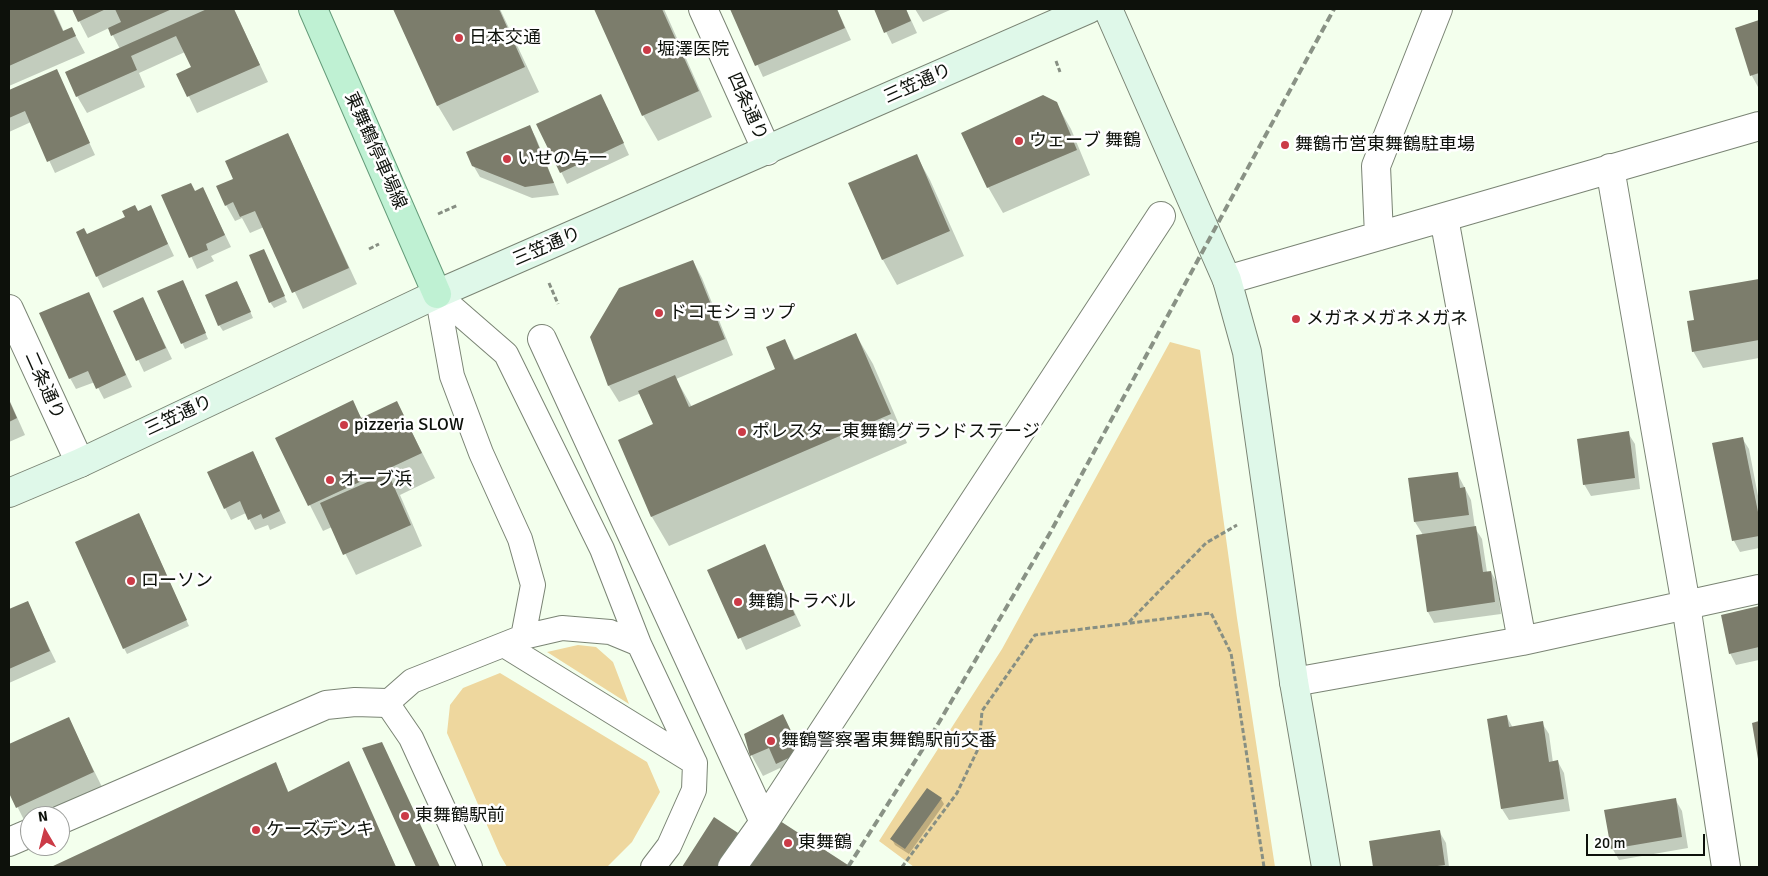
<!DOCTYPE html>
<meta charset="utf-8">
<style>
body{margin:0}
#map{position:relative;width:1768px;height:876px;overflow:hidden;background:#f3ffed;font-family:Signika,sans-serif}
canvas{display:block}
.frame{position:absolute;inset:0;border:10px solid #0d110b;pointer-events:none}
.north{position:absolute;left:20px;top:806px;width:50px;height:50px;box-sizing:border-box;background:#fff;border:1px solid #9ea09d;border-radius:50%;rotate:352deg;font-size:14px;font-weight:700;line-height:20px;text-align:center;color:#0d110b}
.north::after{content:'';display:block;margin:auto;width:18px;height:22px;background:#cb3b47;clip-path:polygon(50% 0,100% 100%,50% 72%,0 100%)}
.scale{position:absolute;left:1586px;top:834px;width:119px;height:22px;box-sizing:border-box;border:2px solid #0d110b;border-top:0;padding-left:6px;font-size:15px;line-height:18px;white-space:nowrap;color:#0d110b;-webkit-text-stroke:4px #fff;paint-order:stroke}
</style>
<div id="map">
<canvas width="1768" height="876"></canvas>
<div class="frame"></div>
<div class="north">N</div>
<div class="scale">20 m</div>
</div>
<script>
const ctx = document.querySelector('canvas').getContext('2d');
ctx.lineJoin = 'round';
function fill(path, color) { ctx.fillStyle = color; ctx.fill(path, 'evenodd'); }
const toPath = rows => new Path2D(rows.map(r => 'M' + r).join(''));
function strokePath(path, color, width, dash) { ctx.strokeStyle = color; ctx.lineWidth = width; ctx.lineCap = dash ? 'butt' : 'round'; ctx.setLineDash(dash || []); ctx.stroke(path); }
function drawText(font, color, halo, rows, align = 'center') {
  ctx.font = font + ' Signika,"Noto Sans JP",sans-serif'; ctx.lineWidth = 5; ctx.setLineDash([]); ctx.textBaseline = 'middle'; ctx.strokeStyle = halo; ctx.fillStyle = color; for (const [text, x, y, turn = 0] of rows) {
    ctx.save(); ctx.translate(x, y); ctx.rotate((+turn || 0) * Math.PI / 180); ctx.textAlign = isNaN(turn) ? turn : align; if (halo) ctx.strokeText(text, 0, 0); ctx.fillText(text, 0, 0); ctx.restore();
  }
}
fill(toPath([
 [1170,342,1200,350,1237,618,1275,867,914,867,879,841,1002,649],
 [578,645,596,647,613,662,629,704,547,652],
 [500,673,647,762,660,792,632,842,608,866,507,867,500,855,447,733,450,705,463,688]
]), '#eed79e');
fill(toPath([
 [9,9,54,9,64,32,72,29,85,53,9,86],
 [73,9,234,9,268,82,197,113,178,74,192,67,185,52,139,73,145,87,87,113,77,96,120,49,109,28,88,38],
 [395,9,500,9,539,92,453,131,438,106],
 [596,9,664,9,712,117,658,141,643,115],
 [732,9,837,9,851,40,763,77],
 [875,9,906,9,917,33,892,44],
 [915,9,950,9,950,10,923,22],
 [1759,21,1759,87,1758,87,1752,76,1737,29],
 [56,71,95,155,55,173,31,122,9,132,9,92],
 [1056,103,1071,129,1090,175,1003,213,988,187],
 [607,107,629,155,567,184,538,124],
 [530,127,536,138,559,195,532,198,480,177,473,165],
 [288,134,357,284,303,309,264,227,250,233,242,218,235,221,226,205,235,179],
 [916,155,930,180,964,256,897,285,883,260,850,184],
 [203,189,231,247,211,256,214,261,197,269,163,196,195,192],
 [150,206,174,256,103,288,97,276,87,236],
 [266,256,287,302,274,308,270,302],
 [693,261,702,278,733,355,676,379,692,407,777,370,784,340,796,361,856,335,873,364,907,443,669,546,652,517,619,440,655,425,641,393,619,402,609,386,592,337],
 [1759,280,1759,358,1703,368,1693,351,1695,321,1690,292],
 [186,287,208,339,185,349,159,292],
 [240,288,253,318,223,331,219,325],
 [88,293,132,387,104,399,95,382,76,389,70,378],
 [143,299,172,359,144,372,115,311],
 [9,399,25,435,9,442],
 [352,402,362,419,397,403,435,478,400,495,422,546,356,575,332,527,323,531,276,438],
 [1628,433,1635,444,1640,489,1591,496,1584,484],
 [1742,438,1749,449,1759,501,1759,548,1740,552,1734,541,1714,444],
 [253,452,286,523,270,530,268,525,255,530,246,513,231,520,225,508],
 [1457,473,1471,500,1475,528,1482,539,1487,572,1491,572,1497,583,1501,614,1434,623,1428,612,1423,535,1415,522,1410,479],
 [142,520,189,626,127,654,124,648],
 [764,546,801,626,746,650,709,570],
 [27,602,56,662,9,683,9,611],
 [1759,608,1759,660,1736,665,1730,653,1722,616],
 [783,716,811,772,789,783,780,768,763,776,752,756,745,734],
 [1507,717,1513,728,1542,723,1549,734,1553,763,1558,762,1564,773,1570,811,1509,820,1502,809,1488,720],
 [68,718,103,789,44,816,30,816,30,822,26,824,9,790,9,746],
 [348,763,396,867,54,867,276,764,289,793],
 [941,799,944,804,909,854,895,845,892,839],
 [1675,799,1682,811,1688,848,1619,860,1612,848],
 [714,819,738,833,741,839,738,867,683,867],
 [778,821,849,867,747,867],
 [1439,831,1446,843,1449,867,1374,867,1371,842]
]), '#0003');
fill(toPath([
 [9,9,53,9,63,31,72,27,76,36,9,66],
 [72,9,106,9,78,22],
 [115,9,172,9,111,36,108,28,121,22],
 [207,9,234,9,260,65,187,97,176,74,191,67,176,36,131,56,137,70,76,97,65,72],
 [393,9,499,9,525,67,437,106],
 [594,9,662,9,699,91,642,116],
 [730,9,837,9,845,28,755,66],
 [874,9,906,9,911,21,884,33],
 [1759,20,1759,73,1750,76,1735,28],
 [57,69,90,143,47,162,25,111,9,118,9,90],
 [601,94,624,143,560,173,536,124],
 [1043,95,1057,102,1077,150,987,188,961,133],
 [530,125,554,183,525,187,472,166,466,152],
 [288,133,349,268,292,293,255,211,240,217,233,202,225,206,216,186,233,179,225,161],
 [917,154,950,231,882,260,848,183],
 [191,183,195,191,203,187,225,235,206,244,208,250,189,258,161,195],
 [135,205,138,211,151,205,168,244,96,277,76,232,84,228,87,234,125,217,122,211],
 [264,249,285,296,269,303,249,255],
 [693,260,725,339,608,386,590,337,619,288],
 [1759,279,1759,340,1692,352,1687,321,1694,320,1689,291],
 [183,280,206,333,181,344,157,291],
 [237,281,251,312,218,326,205,295],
 [89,292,126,375,96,389,88,371,69,379,39,313],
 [143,297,166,348,136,361,113,311],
 [856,333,891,414,651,517,618,440,653,424,638,391,675,375,689,407,775,369,766,347,785,339,794,360],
 [9,400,17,418,9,422],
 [353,400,361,418,397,401,422,453,308,506,275,438],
 [1629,431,1635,478,1583,485,1577,439],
 [1743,437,1759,517,1759,536,1732,541,1712,443],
 [253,451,280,511,263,519,261,514,248,520,240,501,224,509,207,472],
 [1458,472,1460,488,1465,487,1469,515,1414,522,1408,478],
 [388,473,411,525,343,555,320,503],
 [139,513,187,620,123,649,75,542],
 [1476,526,1483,572,1491,571,1495,602,1427,612,1416,535],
 [765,544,795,615,738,639,707,570],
 [28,601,50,651,9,669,9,609],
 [1759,606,1759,647,1729,654,1721,615],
 [783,714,801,752,776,764,769,748,750,756,744,734],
 [1507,715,1509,727,1543,721,1549,762,1558,760,1564,799,1501,809,1487,719],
 [69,717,94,772,16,808,9,793,9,744],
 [1759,721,1759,759,1758,759,1752,723],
 [382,742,440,867,416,867,362,748],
 [349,761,396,867,51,867,276,762,288,792],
 [927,788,942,798,905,849,890,839],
 [1676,798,1682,837,1611,849,1604,810],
 [714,817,738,833,723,856,740,867,682,867],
 [777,819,851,867,745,867],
 [1440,830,1445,865,1430,867,1373,867,1369,841]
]), '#7c7d6c');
const lane = toPath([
 [437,294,506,354,602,549,639,644,695,763,694,790,669,846,653,867],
 [437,294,452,376,481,453,520,539,533,585,523,637],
 [504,645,695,763],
 [470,867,411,738,387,703,412,681,523,637,562,628,610,632,639,644]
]);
const street = toPath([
 [703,9,767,151],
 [1610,168,1686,605,1726,867],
 [1444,218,1522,641],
 [1379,236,1376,166,1438,9],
 [1227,280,1759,126],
 [9,309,80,463],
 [542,339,764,822,732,867],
 [1294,682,1522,641,1759,589],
 [60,820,326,705,355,702,387,703],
 [764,822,1161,216],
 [9,842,30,833]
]);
const secondary = toPath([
 [1108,9,1227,280,1247,352,1294,682,1326,867],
 [9,493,80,463,437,294,1089,9]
]);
const primary = toPath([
 [313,9,437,294]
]);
strokePath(lane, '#7a8474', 26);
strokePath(street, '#7a8474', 30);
strokePath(secondary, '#7a8474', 30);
strokePath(primary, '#659c7a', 30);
strokePath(toPath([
 [1056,61,1060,72],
 [438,214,458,205],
 [369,249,379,244],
 [549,283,558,304],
 [1129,622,1206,543,1237,525],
 [902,867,957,793,979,747,982,711,1035,635,1211,613,1231,653,1264,867]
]), '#878f83', 3, [5, 2.5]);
strokePath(lane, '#fff', 24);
strokePath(street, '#fff', 28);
strokePath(secondary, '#dff8e9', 28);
strokePath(primary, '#bff1d3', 28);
strokePath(toPath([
 [848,867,931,736,1050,533,1334,9]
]), '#899285', 4, [8, 4]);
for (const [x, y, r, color] of [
 [459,38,5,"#cb3b47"],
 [647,50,5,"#cb3b47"],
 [1019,141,5,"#cb3b47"],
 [1285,145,5,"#cb3b47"],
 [507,159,5,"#cb3b47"],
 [659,313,5,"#cb3b47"],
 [1296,319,5,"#cb3b47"],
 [344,425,5,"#cb3b47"],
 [742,432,5,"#cb3b47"],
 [330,480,5,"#cb3b47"],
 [131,581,5,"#cb3b47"],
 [738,602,5,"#cb3b47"],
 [771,741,5,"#cb3b47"],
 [405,816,5,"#cb3b47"],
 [256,830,5,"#cb3b47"],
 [788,843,5,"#cb3b47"]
]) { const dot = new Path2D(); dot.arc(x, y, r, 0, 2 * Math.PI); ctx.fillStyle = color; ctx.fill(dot); strokePath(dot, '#fff', 2); }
drawText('18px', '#0d110b', '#fff', [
 ["日本交通",469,38],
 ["堀澤医院",657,50],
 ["ウェーブ 舞鶴",1029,141],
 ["舞鶴市営東舞鶴駐車場",1295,145],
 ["いせの与一",517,159],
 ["ドコモショップ",669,313],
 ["メガネメガネメガネ",1306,319],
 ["pizzeria SLOW",354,425],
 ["ポレスター東舞鶴グランドステージ",752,432],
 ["オーブ浜",340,480],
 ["ローソン",141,581],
 ["舞鶴トラベル",748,602],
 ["舞鶴警察署東舞鶴駅前交番",781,741],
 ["東舞鶴駅前",415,816],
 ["ケーズデンキ",266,830],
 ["東舞鶴",798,843]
], 'left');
drawText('18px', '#0d110b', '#fff', [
 ["三笠通り",918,84,-24],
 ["四条通り",747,107,66],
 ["東舞鶴停車場線",375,151,66],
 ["三笠通り",547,247,-23],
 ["二条通り",44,386,66],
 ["三笠通り",179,416,-25]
]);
</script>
